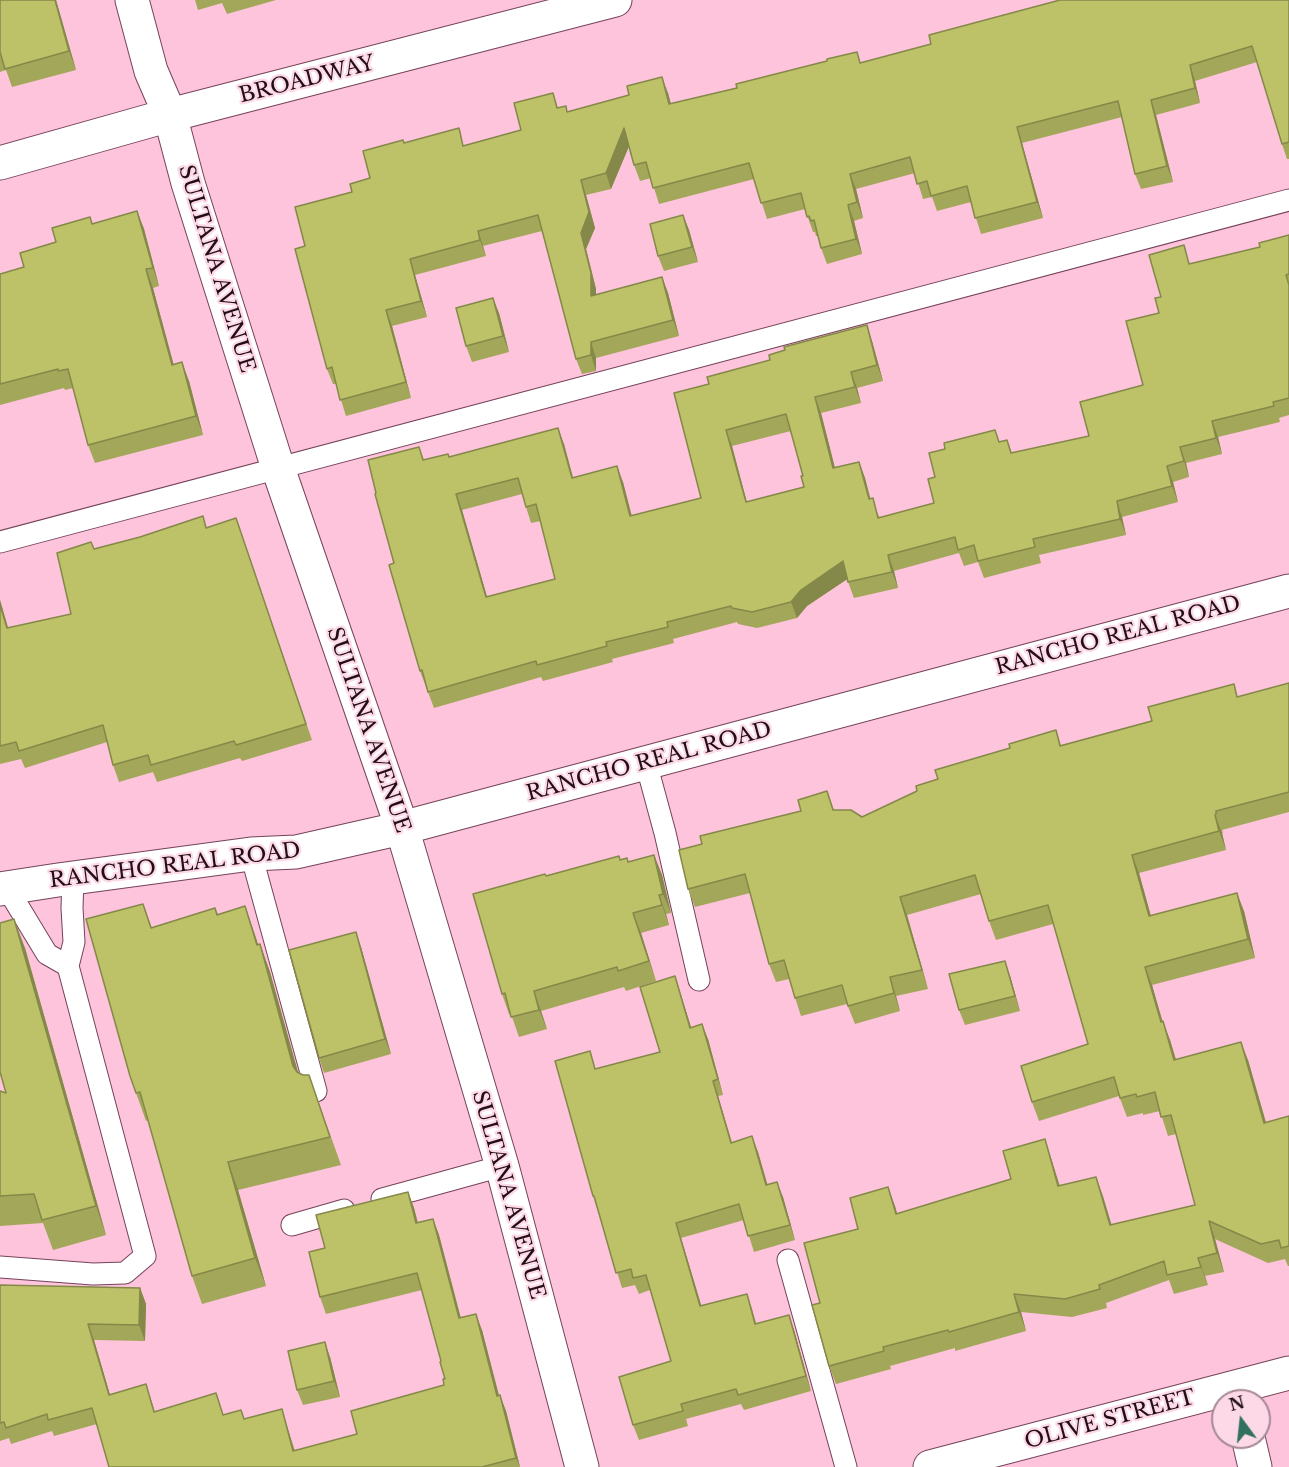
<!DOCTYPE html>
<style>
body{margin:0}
#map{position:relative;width:1289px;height:1467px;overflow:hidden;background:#fec4dc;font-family:"Libre Baskerville",serif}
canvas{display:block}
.north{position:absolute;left:1211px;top:1389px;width:60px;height:60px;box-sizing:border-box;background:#fdd9e7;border:2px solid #a58894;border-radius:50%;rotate:345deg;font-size:16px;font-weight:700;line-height:24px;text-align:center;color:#220e17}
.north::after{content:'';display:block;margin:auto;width:21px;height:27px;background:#31705e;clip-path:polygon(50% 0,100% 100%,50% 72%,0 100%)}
</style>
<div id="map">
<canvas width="1289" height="1467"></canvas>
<div class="north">N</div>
</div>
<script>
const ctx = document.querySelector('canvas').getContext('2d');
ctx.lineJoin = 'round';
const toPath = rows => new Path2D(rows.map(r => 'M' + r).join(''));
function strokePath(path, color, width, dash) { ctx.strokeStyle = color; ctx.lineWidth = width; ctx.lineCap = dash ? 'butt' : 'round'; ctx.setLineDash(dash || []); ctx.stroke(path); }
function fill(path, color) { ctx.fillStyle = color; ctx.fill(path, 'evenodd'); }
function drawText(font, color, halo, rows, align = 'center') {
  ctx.font = font + ' "Libre Baskerville",serif'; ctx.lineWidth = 4.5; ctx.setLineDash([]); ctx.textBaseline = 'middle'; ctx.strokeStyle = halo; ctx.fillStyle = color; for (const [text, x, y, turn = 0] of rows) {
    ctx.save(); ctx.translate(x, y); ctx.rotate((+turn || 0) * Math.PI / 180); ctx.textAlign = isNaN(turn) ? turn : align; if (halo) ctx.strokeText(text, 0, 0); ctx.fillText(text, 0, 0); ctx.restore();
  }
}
const service = toPath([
 [0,542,1289,200],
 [646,763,665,833,699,980],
 [251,854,316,1091],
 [7,888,47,954,68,966],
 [382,1199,502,1166],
 [292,1225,344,1210],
 [788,1260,846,1467],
 [0,1267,93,1274,125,1273,145,1256,68,966,74,942,72,908,73,879]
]);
const minor = toPath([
 [132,0,151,71,170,115,188,183,278,468,402,828,502,1166,582,1467],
 [0,889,58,880,251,854,296,852,402,828,1289,591],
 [1248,1437,1255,1467]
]);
const tertiary = toPath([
 [0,163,170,115,615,0],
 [930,1467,1289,1373]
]);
strokePath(service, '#744359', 23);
strokePath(minor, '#744359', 35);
strokePath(tertiary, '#744359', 35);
strokePath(service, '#fff', 21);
strokePath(minor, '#fff', 33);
strokePath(tertiary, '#fff', 33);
fill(toPath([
 [0,0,56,0,76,70,12,87,6,70,0,72],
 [195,0,276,0,227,14,222,3,198,10],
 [1289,0,1289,159,1287,159,1282,144,1257,62,1195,81,1200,103,1156,115,1173,182,1141,189,1135,174,1122,117,1022,143,1043,218,981,234,971,202,937,211,932,197,923,199,915,173,856,189,863,218,854,221,862,254,827,264,821,248,818,236,816,236,815,232,813,232,805,209,767,219,754,179,659,204,651,178,640,181,634,165,629,146,611,189,586,195,595,228,586,249,596,289,596,295,662,277,668,293,679,336,596,358,596,371,582,374,576,359,542,231,483,246,486,256,415,275,427,317,392,326,411,398,346,416,336,384,333,384,327,369,305,246,352,192,370,178,404,143,465,145,521,130,553,93,558,108,568,112,668,93,671,104,861,63],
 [137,211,144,229,159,286,153,288,173,365,189,381,203,435,95,463,88,445,73,388,65,390,64,388,0,405,0,274,24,267,56,242,92,224],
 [683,215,689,230,698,262,664,271,658,256],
 [1289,235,1289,415,1279,418,1280,422,1218,437,1222,454,1186,463,1189,477,1173,482,1178,502,1122,517,1126,535,1039,555,1041,563,984,578,978,562,964,566,959,553,894,571,898,588,854,598,847,579,807,606,797,618,757,628,738,624,737,622,673,639,674,643,612,659,613,662,543,681,541,677,434,708,420,671,376,493,419,447,424,460,564,444,573,477,623,482,631,516,701,498,674,393,872,341,883,381,857,388,861,403,821,413,835,468,859,462,865,478,870,499,880,518,934,503,935,477,1000,442,1007,440,1012,453,1089,436,1143,385,1159,313,1161,297,1191,264,1260,247],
 [791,431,803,476,804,487,747,502,732,446],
 [522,494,531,523,541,521,555,579,487,597,462,510],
 [499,313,509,352,472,362,466,346],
 [207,528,242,535,312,740,242,761,240,758,157,782,153,772,119,782,113,765,107,742,25,768,21,759,0,764,0,600,8,628,71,614,94,549],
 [1289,683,1289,812,1222,830,1223,833,1222,833,1226,850,1139,873,1151,916,1244,911,1255,958,1152,985,1162,1022,1170,1040,1176,1059,1248,1060,1266,1122,1289,1116,1289,1266,1288,1266,1285,1259,1268,1263,1215,1239,1224,1272,1205,1276,1208,1285,1174,1294,1169,1280,1106,1303,1107,1308,1072,1317,1021,1312,1026,1331,955,1351,955,1348,890,1366,891,1369,836,1384,829,1366,820,1303,858,1229,895,1206,897,1214,1011,1179,1051,1158,1060,1186,1096,1177,1111,1225,1195,1205,1176,1134,1168,1136,1160,1111,1143,1115,1143,1113,1127,1117,1119,1096,1039,1121,1032,1102,1088,1044,1053,924,996,940,989,921,981,894,907,915,928,989,896,996,900,1011,855,1024,847,1004,801,1016,789,979,776,982,769,964,750,893,695,907,688,889,702,844,801,811,827,791,834,810,862,817,917,791,938,779,1010,748,1056,730,1061,745],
 [654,855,662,875,671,913,666,914,669,925,641,933,656,981,626,991,624,987,541,1011,547,1029,519,1037,511,1014,509,1014,502,994,546,876,621,859,629,862],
 [143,904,152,928,215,908,218,914,245,906,258,944,260,944,270,972,298,1072,303,1075,309,1075,341,1165,238,1190,266,1286,202,1304,192,1276,148,1120,146,1121,136,1093],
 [361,947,391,1054,324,1073,319,1058],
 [25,948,106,1235,53,1250,43,1223,0,1226,0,1091,6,1093],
 [675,976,691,1027,708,1039,723,1095,718,1096,732,1142,758,1152,767,1185,783,1197,795,1240,754,1252,744,1220,681,1238,701,1306,747,1294,756,1323,794,1330,811,1391,744,1410,741,1404,686,1419,688,1426,639,1440,633,1425,671,1361,650,1290,639,1294,635,1285,622,1288,593,1196,596,1069,660,1052],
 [1010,976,1020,1011,965,1025,959,1010],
 [408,1192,414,1208,418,1223,433,1219,439,1235,461,1318,482,1330,499,1395,506,1411,520,1467,109,1467,97,1424,54,1436,52,1431,11,1444,9,1438,0,1441,0,1285,140,1288,146,1304,145,1341,94,1340,110,1395,146,1384,155,1412,224,1415,244,1419,287,1426,295,1451,357,1434,444,1385,445,1379,441,1361,422,1290,326,1314,320,1297,325,1248],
 [330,1357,340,1397,303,1405,297,1390]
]), '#a3a759');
fill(toPath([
 [55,0,56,0,76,70,69,51],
 [1190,65,1195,81,1200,103,1195,88],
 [662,77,668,93,675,120,669,104],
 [1151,100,1156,115,1173,182,1167,166],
 [1017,127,1022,143,1043,218,1037,202],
 [624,128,630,144,611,189,606,173],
 [850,174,856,189,863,218,857,202],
 [581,180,586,195,595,228,586,249,596,289,596,312,591,296,581,233],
 [848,205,854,221,862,254,856,239],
 [137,211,144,229,159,286,153,268],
 [683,215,689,230,698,262,692,247],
 [478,231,483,246,486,256,480,240],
 [410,259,415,275,427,317,421,301],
 [146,269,153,288,179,384,172,365],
 [662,277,668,293,679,336,673,320],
 [493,298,499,313,509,352,503,336],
 [386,310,392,326,411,398,406,382],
 [867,325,872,341,883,381,877,365],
 [591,342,596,358,596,371,591,355],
 [182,362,189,381,203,435,196,416],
 [851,372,857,388,861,403,855,387],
 [815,397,821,413,839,484,833,468],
 [1212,421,1218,437,1222,454,1216,438],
 [558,428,564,444,577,494,572,478],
 [726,430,732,446,751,519,746,502],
 [1180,447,1186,463,1189,477,1184,461],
 [859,462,865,478,875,516,869,499],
 [617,466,623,482,636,532,630,516],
 [1167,466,1173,482,1178,502,1172,486],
 [456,494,462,510,492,614,486,597],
 [1117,501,1122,517,1126,535,1120,519],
 [888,555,894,571,898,588,892,572],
 [843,561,849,578,807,606,797,618,791,602,801,590],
 [0,600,13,645,7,628,0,605],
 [1215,815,1222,833,1226,850,1219,831],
 [654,855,662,875,671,913,663,894],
 [1132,855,1139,873,1156,935,1149,916],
 [1237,893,1244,911,1255,958,1248,939],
 [659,895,666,914,669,925,662,905],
 [900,897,907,915,928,989,922,970],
 [245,906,255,935,267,973,257,945],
 [633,913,641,933,656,981,649,961],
 [14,919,25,948,106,1235,96,1206],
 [356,932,361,947,391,1054,385,1039],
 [260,944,270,972,304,1094,293,1066],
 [1005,961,1010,976,1020,1011,1015,996],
 [1145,967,1152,985,1168,1040,1161,1022],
 [675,976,680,992,696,1043,690,1028],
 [890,977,896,996,900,1011,894,993],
 [534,991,541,1011,547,1029,539,1010],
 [1163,1021,1170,1040,1181,1078,1174,1060],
 [702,1024,708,1039,723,1095,718,1079],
 [1241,1042,1248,1060,1271,1141,1264,1123],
 [713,1081,718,1096,736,1158,731,1143],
 [752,1136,758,1152,772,1200,766,1185],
 [1045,1139,1051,1158,1065,1205,1058,1186],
 [228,1162,238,1190,266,1286,255,1258],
 [1096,1177,1103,1196,1117,1243,1110,1225],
 [777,1182,783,1197,795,1240,790,1225],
 [888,1187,895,1206,902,1233,896,1214],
 [408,1192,414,1208,422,1240,416,1223],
 [433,1219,439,1235,465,1335,459,1318],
 [1209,1221,1215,1239,1224,1272,1217,1253],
 [676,1223,681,1238,706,1321,700,1306],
 [1198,1258,1205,1276,1208,1285,1201,1267],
 [140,1288,146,1304,145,1341,139,1325],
 [747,1294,752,1309,760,1339,755,1324],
 [1014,1294,1021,1312,1026,1331,1019,1312],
 [476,1314,482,1330,503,1412,497,1396],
 [789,1315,794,1330,811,1391,806,1376],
 [88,1324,94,1340,115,1412,109,1395],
 [325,1342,330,1357,340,1397,334,1381],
 [500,1395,506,1411,520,1467,516,1458],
 [282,1409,287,1426,299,1467,293,1451]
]), '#848849');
const building = toPath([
 [0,0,55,0,69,51,5,69,0,52,0,0],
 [1060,0,1289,0,1289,142,1282,144,1252,46,1190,65,1195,88,1151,100,1167,166,1135,174,1118,101,1017,127,1037,202,975,218,967,186,931,196,927,181,917,184,910,157,850,174,857,202,848,205,856,239,821,248,814,220,811,221,809,216,807,217,801,193,761,203,749,163,653,188,646,162,634,165,624,128,606,173,581,180,589,212,581,233,591,273,591,296,662,277,673,320,591,342,591,355,576,359,538,215,478,231,480,240,410,259,421,301,386,310,406,382,340,400,332,367,327,369,295,249,305,246,295,207,352,192,350,184,370,178,363,151,403,140,404,143,459,128,463,146,521,130,514,103,553,93,557,108,566,106,567,112,629,95,627,86,662,77,669,104,737,88,736,84,827,61,827,59,857,52,860,63,931,44,929,35,1060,0],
 [137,211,153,268,146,269,172,365,182,362,196,416,88,445,68,369,58,371,58,369,0,384,0,274,24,267,20,253,56,242,52,228,90,217,92,224,137,211],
 [683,215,692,247,658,256,650,224,683,215],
 [1289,235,1289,274,1286,275,1289,285,1289,398,1273,402,1274,406,1212,421,1216,438,1180,447,1184,461,1167,466,1172,486,1117,501,1120,519,1033,539,1035,547,978,561,974,545,958,550,955,537,888,555,892,572,848,582,843,561,801,590,791,602,752,612,732,608,731,606,667,622,668,627,606,642,607,646,537,665,536,661,428,692,422,670,420,671,389,565,394,563,375,494,376,493,368,460,419,447,423,460,448,454,449,457,558,428,572,478,617,466,630,516,701,498,674,393,709,384,707,377,770,360,769,355,785,350,784,347,867,325,877,365,851,372,855,387,815,397,833,468,859,462,869,499,873,498,878,518,934,503,928,479,935,477,929,453,945,449,944,443,995,430,999,442,1007,440,1011,453,1089,436,1080,402,1143,385,1126,321,1159,313,1155,298,1161,297,1149,255,1184,245,1189,264,1260,247,1259,243,1289,235],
 [786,414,803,476,801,476,804,487,746,502,726,430,786,414],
 [518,478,526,507,536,504,555,579,486,597,456,494,518,478],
 [493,298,503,336,466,346,456,308,493,298],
 [203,516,206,528,236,518,306,724,236,745,234,741,151,765,148,755,113,765,103,725,19,751,16,742,0,746,0,605,7,628,71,614,57,553,91,542,94,549,140,537,203,516],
 [1289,683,1289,792,1216,811,1216,814,1215,815,1219,831,1132,855,1149,916,1237,893,1248,939,1145,967,1161,1022,1163,1021,1174,1060,1241,1042,1264,1123,1289,1116,1289,1246,1281,1248,1279,1240,1261,1244,1209,1221,1217,1253,1198,1258,1201,1267,1167,1275,1164,1261,1099,1285,1100,1289,1065,1299,1014,1294,1019,1312,949,1332,948,1330,883,1347,884,1351,829,1366,812,1305,820,1303,804,1243,858,1229,850,1198,888,1187,896,1214,1011,1179,1003,1151,1045,1139,1058,1186,1096,1177,1110,1225,1195,1205,1171,1115,1161,1117,1155,1092,1137,1097,1136,1094,1120,1098,1114,1077,1032,1102,1021,1066,1088,1044,1048,905,989,921,975,875,900,897,922,970,890,977,894,993,848,1006,842,985,795,998,784,960,769,964,745,874,688,889,679,850,702,844,700,836,801,811,798,800,827,791,833,810,851,810,862,817,917,791,916,786,938,779,935,770,1010,748,1009,744,1056,730,1060,746,1152,721,1148,707,1234,684,1237,697,1289,683],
 [654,855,663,894,659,895,662,905,633,913,649,961,618,971,617,967,534,991,539,1010,511,1017,505,993,502,994,473,894,545,874,546,876,619,856,620,860,627,858,628,862,654,855],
 [143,904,151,928,215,908,217,915,245,906,257,945,260,944,293,1066,297,1072,303,1075,309,1075,330,1137,228,1162,255,1258,192,1276,140,1092,136,1093,130,1076,86,919,143,904],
 [14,919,96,1206,42,1220,34,1194,0,1196,0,1091,6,1093,0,1072,0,923,14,919],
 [356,932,385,1039,319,1058,289,950,356,932],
 [1005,961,1015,996,959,1010,949,974,1005,961],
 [675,976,690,1028,702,1024,718,1079,713,1081,731,1143,752,1136,766,1185,777,1182,790,1225,748,1236,739,1204,676,1223,700,1306,747,1294,755,1324,789,1315,806,1376,738,1395,736,1389,681,1404,683,1411,633,1425,619,1377,671,1361,646,1275,633,1278,631,1269,616,1273,594,1196,593,1196,555,1061,590,1051,595,1069,660,1052,640,987,675,976],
 [408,1192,416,1223,433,1219,459,1318,476,1314,497,1396,500,1395,516,1458,482,1467,109,1467,92,1408,48,1420,47,1414,6,1428,4,1422,0,1423,0,1285,140,1288,139,1325,88,1324,109,1395,146,1384,154,1412,216,1393,223,1415,241,1410,244,1419,282,1409,293,1451,357,1434,351,1411,444,1385,443,1379,445,1379,440,1362,441,1361,417,1273,320,1297,309,1252,325,1248,316,1215,408,1192],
 [325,1342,334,1381,297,1390,288,1351,325,1342]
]);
fill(building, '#bdc268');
strokePath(building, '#848849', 1.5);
drawText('21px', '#220e17', '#fdd9e7', [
 ["BROADWAY",307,80,-14],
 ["SULTANA AVENUE",216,269,73],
 ["RANCHO REAL ROAD",1118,636,-15],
 ["SULTANA AVENUE",368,730,71],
 ["RANCHO REAL ROAD",649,762,-15],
 ["RANCHO REAL ROAD",175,866,-7],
 ["SULTANA AVENUE",508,1195,74],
 ["OLIVE STREET",1110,1420,-15]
]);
</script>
